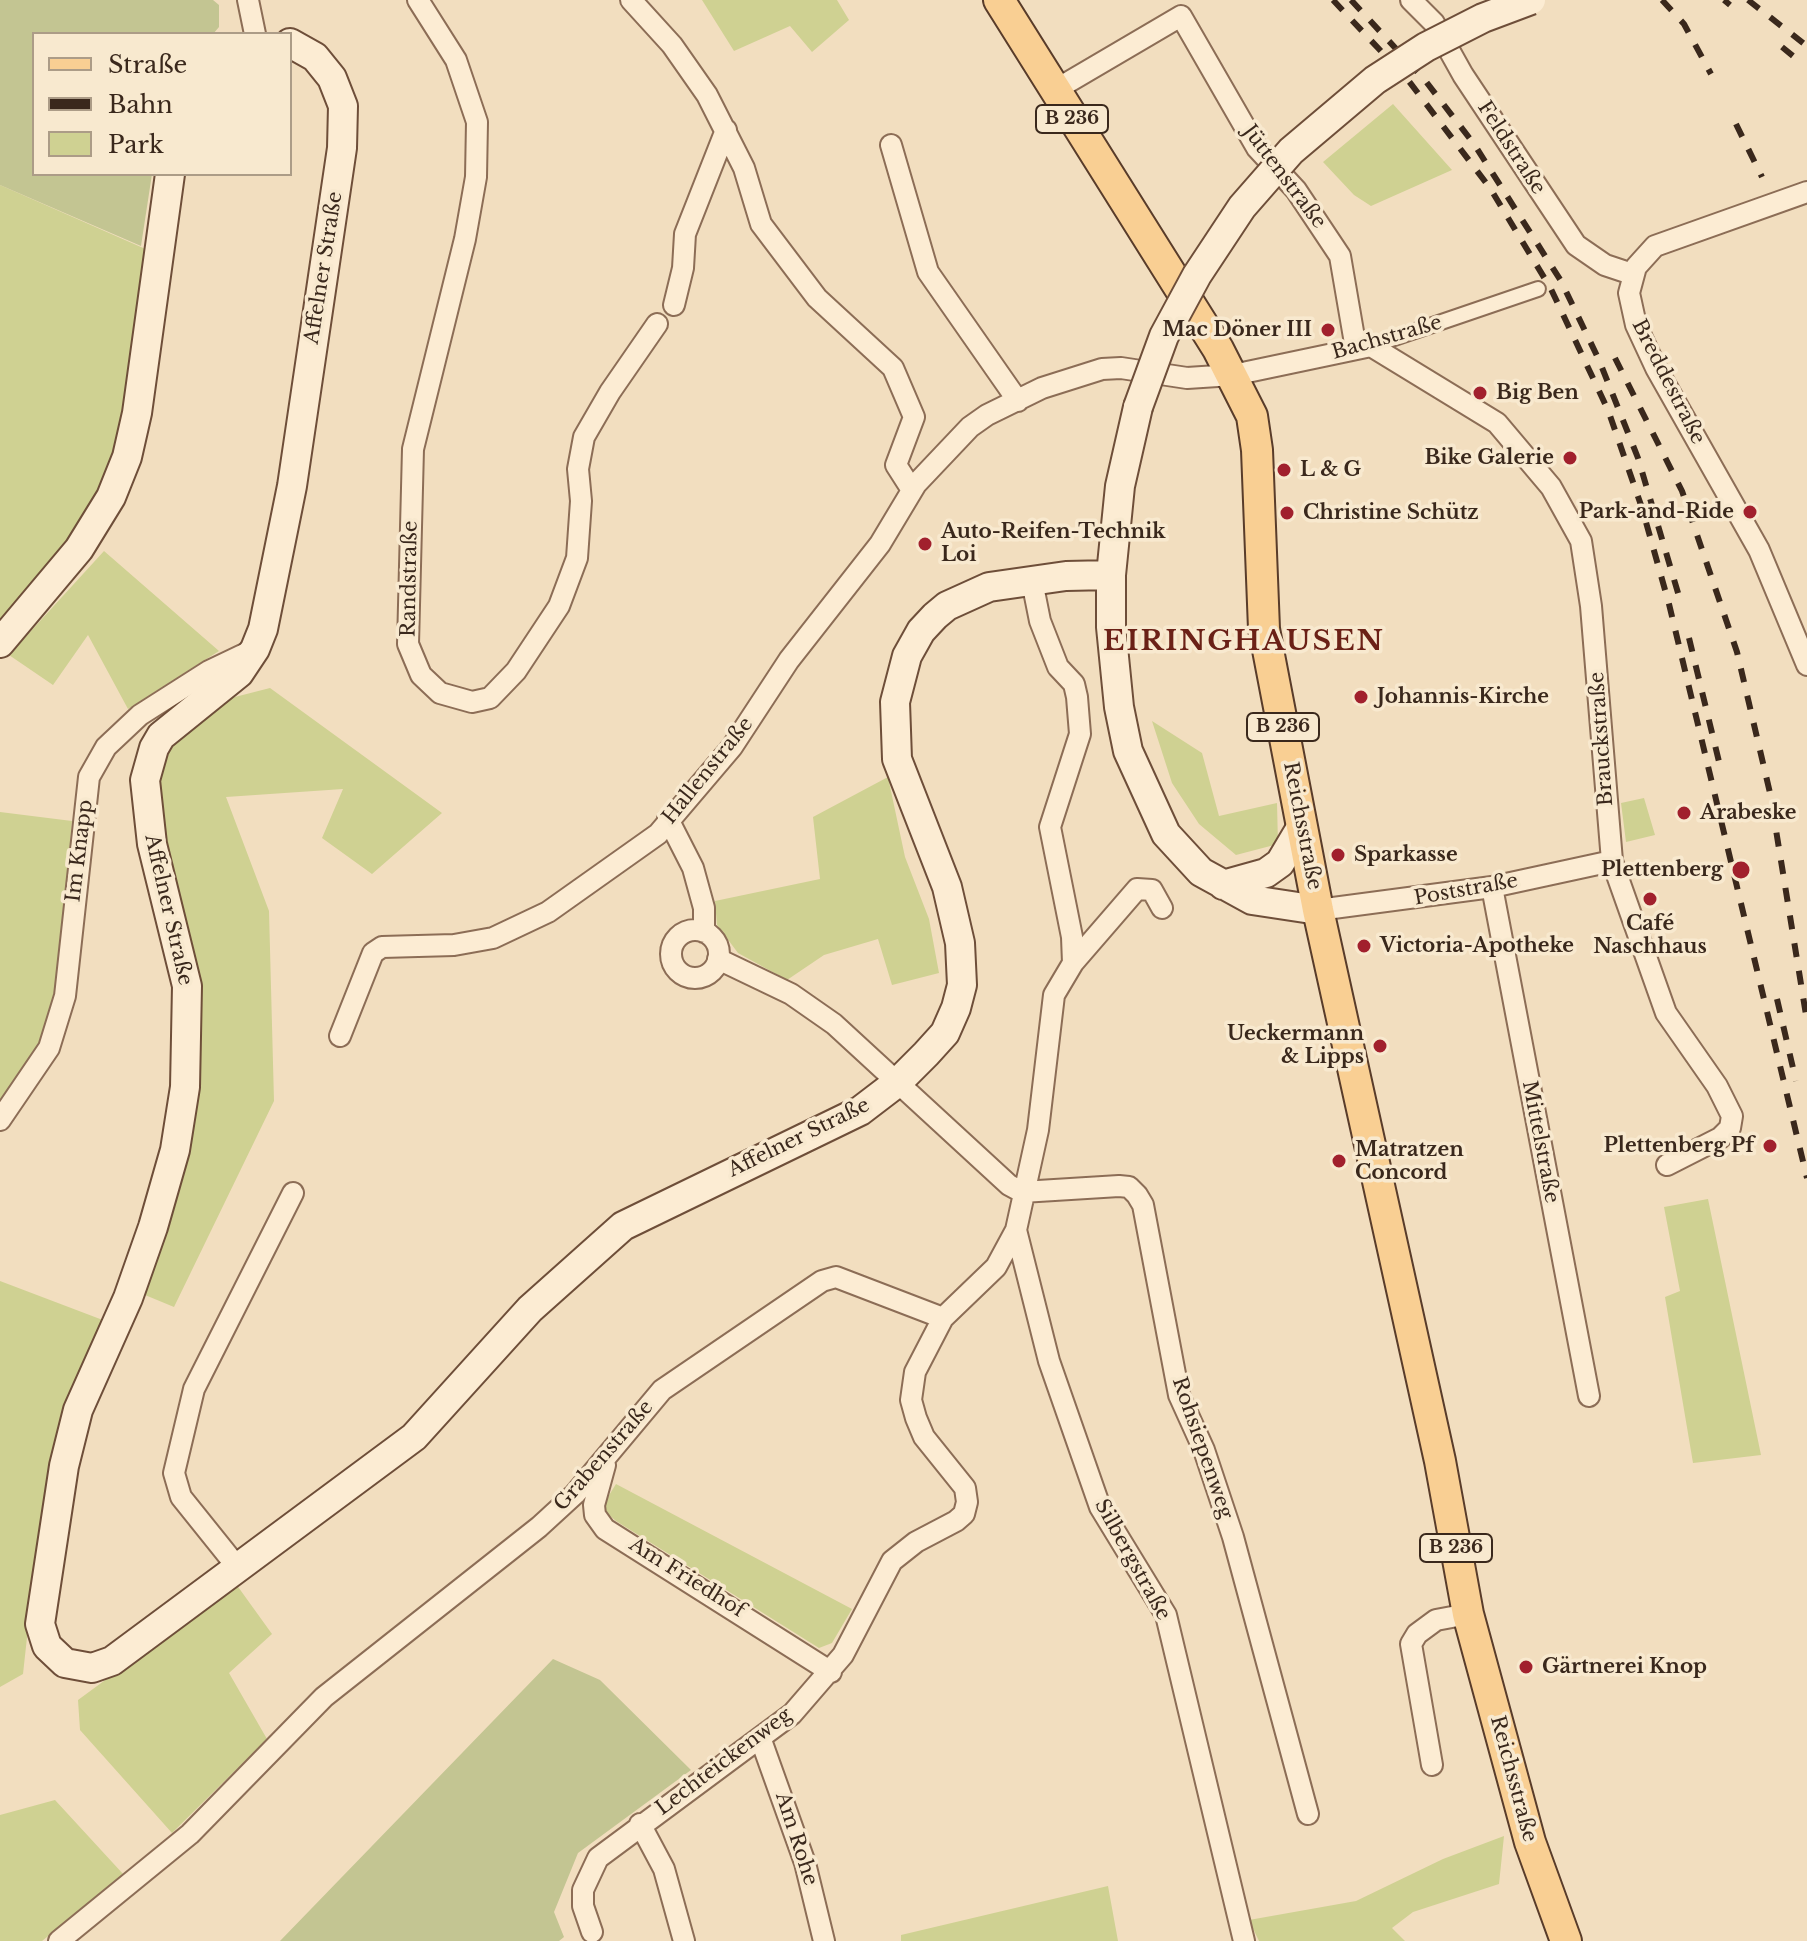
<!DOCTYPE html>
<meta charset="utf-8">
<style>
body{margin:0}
#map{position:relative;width:1807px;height:1941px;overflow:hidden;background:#f2debf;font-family:"Libre Baskerville",serif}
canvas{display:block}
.legend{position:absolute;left:32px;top:32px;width:260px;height:144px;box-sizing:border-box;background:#f8e9cf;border:2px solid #ac9c87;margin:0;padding:10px 14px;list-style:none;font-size:24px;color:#3a281c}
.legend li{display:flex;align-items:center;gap:16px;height:40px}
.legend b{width:40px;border:2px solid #ac9c87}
</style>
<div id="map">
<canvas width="1807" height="1941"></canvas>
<ul class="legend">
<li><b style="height:10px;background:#f9cf93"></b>Straße</li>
<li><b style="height:10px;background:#3a281c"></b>Bahn</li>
<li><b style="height:22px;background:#cfd192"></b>Park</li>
</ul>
</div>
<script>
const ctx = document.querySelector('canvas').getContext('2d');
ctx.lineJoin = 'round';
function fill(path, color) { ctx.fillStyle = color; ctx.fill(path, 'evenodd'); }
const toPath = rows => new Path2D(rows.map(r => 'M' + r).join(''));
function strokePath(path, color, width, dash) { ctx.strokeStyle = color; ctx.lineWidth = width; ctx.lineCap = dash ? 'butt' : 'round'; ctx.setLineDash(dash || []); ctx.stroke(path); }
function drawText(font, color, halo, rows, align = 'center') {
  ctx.font = font + ' "Libre Baskerville",serif'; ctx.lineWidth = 7; ctx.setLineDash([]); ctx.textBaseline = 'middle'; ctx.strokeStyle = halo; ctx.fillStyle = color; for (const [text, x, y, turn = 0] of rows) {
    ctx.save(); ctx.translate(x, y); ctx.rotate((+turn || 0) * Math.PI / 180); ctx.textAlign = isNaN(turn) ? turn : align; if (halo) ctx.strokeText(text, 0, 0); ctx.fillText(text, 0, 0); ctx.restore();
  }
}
fill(toPath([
 [702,0,837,0,849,20,812,52,790,26,734,51],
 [1393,104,1452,170,1371,206,1354,195,1323,162],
 [0,185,150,251,128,415,101,501,0,632],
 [104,551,219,651,128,709,88,635,53,685,9,655],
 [270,688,442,813,372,874,322,838,343,789,226,797,269,911,274,1101,174,1307,145,1295,191,1125,201,1047,196,971,163,853,155,788,161,756,183,735,231,698],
 [1152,721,1202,753,1219,816,1277,803,1278,844,1236,855,1199,824,1172,783],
 [888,777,905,857,929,919,939,973,892,985,878,939,824,955,787,980,738,953,717,925,715,901,820,879,813,817],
 [1644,798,1655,835,1626,842,1621,803],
 [0,812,72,821,57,989,40,1047,0,1109],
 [1708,1199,1761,1455,1693,1463,1665,1297,1680,1291,1664,1207],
 [0,1281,108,1322,30,1610,23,1674,0,1687],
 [616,1484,852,1609,832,1643,819,1648,616,1521,601,1508],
 [236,1584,272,1634,229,1673,267,1739,172,1833,80,1730,78,1700],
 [55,1800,124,1875,42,1941,0,1941,0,1815],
 [1504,1836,1499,1884,1413,1912,1392,1928,1405,1941,1259,1941,1249,1920,1356,1901,1443,1859],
 [1108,1886,1118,1941,901,1941,901,1935]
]), '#cfd192');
fill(toPath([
 [0,0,213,0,219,5,219,27,213,34,34,34,34,174,152,174,141,246,0,185],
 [553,1659,600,1680,691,1770,578,1853,554,1912,564,1937,559,1941,280,1941]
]), '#c3c592');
const pedestrian = toPath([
 [1371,346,1538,289]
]);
const minor = toPath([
 [248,0,255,34],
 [418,0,456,60,477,122,476,177,465,239,413,449,408,644,421,675,440,693,472,702,490,698,516,671,559,606,577,558,581,501,578,469,584,437,610,392,657,324],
 [631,0,672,45,707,95,744,168,761,224,817,298,893,368,914,417,896,465,912,490],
 [1411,0,1434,23,1463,75,1576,245,1605,265,1632,274],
 [1055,90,1181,16,1257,148,1296,190,1340,256,1356,349],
 [891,145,928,272,1018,401],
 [1807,192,1655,246,1636,267,1629,293,1636,325,1656,368,1759,550,1807,665],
 [674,305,683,268,685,234,726,130],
 [668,819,693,868,704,908,704,932],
 [1492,887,1589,1396],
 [1318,910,1492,887,1612,861],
 '671 954a24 24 0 1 1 48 0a24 24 0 1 1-48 0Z',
 [718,959,791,994,834,1024,1009,1185,1022,1192,1119,1186,1129,1187,1137,1195,1143,1205,1179,1395,1204,1450,1233,1537,1308,1814],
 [1073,963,1137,889,1152,890,1162,908],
 [340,1036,373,953,382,947,454,945,493,938,548,912,658,834,732,747,789,660,880,544,916,484,970,427,987,415,1042,388,1102,369,1121,368,1187,378,1233,375,1371,346,1497,423,1551,487,1581,541,1591,606,1612,861,1666,1013,1717,1086,1732,1116,1730,1128,1720,1138,1667,1165],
 [0,1120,49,1048,65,996,89,777,106,747,140,715,209,671,255,649],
 [1016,1230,1049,1361,1100,1507,1166,1615,1244,1941],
 [605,1465,594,1505,595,1515,605,1529,831,1672],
 [238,1568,181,1497,174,1473,194,1389,293,1193],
 [761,1740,805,1863,824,1941],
 [1432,1765,1411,1644,1417,1634,1436,1620,1468,1614],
 [640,1824,664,1869,684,1941],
 [592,1932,583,1906,583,1890,598,1858,792,1714,843,1655,892,1561,916,1542,956,1521,964,1514,967,1502,965,1488,924,1437,916,1418,911,1400,915,1372,943,1318,996,1267,1016,1230,1038,1130,1054,995,1073,963,1072,937,1050,827,1080,734,1077,697,1074,684,1058,667,1040,621,1032,581],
 [59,1941,190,1834,324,1697,539,1527,575,1494,662,1390,822,1281,836,1277,943,1318]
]);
const secondary = toPath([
 [290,43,315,57,332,78,343,106,342,148,292,486,263,629,255,649,239,673,161,736,154,748,145,780,152,844,187,986,185,1087,175,1150,153,1227,128,1298,78,1410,64,1466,40,1624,47,1646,65,1663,92,1668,112,1661,414,1437,530,1309,623,1226,860,1111,898,1082,926,1054,945,1033,956,1008,962,985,960,943,947,887,897,759,895,702,907,656,921,631,935,616,947,606,989,587,1066,576,1111,575],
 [1138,407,1120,486,1111,575,1111,627,1119,707,1128,751,1166,834,1201,872,1252,900,1318,910],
 [0,643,79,549,111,497,127,457,137,413,170,174],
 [1223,885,1266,873,1280,863,1302,826]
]);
const primary = toPath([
 [999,0,1218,349,1252,416,1257,450,1264,629,1318,910,1440,1461,1468,1614,1530,1842,1566,1941]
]);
strokePath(pedestrian, '#8c6d56', 18);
strokePath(minor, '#8c6d56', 24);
strokePath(secondary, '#6e4e39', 32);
strokePath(primary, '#593c2a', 34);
strokePath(pedestrian, '#fcecd3', 14);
strokePath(minor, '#fcecd3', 20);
strokePath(secondary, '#fcecd3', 28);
strokePath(primary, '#f9cf93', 30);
strokePath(toPath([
 [1333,0,1408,80,1490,188,1551,289,1608,410,1642,508,1669,604,1807,1178],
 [1351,0,1424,79,1474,144,1561,281,1599,360,1638,458,1681,603],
 [1662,0,1684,24,1711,74],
 [1724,0,1730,5],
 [1748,0,1807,46],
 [1782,47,1803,64],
 [1736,124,1762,177],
 [1615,358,1682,491,1737,652,1770,793,1807,1021],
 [1689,638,1722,774],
 [1777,999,1796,1081]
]), '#3a281c', 6, [14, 14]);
const secondaryBridge = toPath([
 [1138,407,1164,336,1197,275,1242,207,1291,151,1375,80,1426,47,1483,18,1531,0]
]);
strokePath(secondaryBridge, '#6e4e39', 32, []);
strokePath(secondaryBridge, '#fcecd3', 28);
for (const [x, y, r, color] of [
 [1328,330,8,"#a1202d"],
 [1480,393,8,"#a1202d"],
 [1570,458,8,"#a1202d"],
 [1284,470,8,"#a1202d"],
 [1750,512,8,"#a1202d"],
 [1287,513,8,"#a1202d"],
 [925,544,8,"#a1202d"],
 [1361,697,8,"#a1202d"],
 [1684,813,8,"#a1202d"],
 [1338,855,8,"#a1202d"],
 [1741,870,10,"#a1202d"],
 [1650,899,8,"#a1202d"],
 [1364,946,8,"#a1202d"],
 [1380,1046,8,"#a1202d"],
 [1770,1146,8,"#a1202d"],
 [1339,1161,8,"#a1202d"],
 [1526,1667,8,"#a1202d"]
]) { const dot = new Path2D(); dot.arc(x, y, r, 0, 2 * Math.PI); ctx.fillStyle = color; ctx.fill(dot); strokePath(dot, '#f8e9cf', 3); }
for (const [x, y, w] of [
 [1072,119,72],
 [1283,727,72],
 [1456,1548,72]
]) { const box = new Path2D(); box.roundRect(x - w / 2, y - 14, w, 28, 6); ctx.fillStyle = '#f8e9cf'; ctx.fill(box); strokePath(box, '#3a281c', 2); }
drawText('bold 18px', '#3a281c', null, [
 ["B 236",1072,119],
 ["B 236",1283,727],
 ["B 236",1456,1548]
]);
drawText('20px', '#3a281c', '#f8e9cf', [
 ["Feldstraße",1511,148,57],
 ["Jüttenstraße",1284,177,53],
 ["Affelner Straße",324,268,-81],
 ["Bachstraße",1387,338,-16],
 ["Breddestraße",1668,382,63],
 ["Randstraße",410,579,-89],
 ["Brauckstraße",1602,739,-94],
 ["Hallenstraße",708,771,-51],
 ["Reichsstraße",1302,826,79],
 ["Im Knapp",80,851,-83],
 ["Poststraße",1466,890,-10],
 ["Affelner Straße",168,910,77],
 ["Affelner Straße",799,1138,-26],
 ["Mittelstraße",1540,1142,79],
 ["Rohsiepenweg",1202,1448,71],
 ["Grabenstraße",604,1456,-49],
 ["Silbergstraße",1132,1560,61],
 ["Am Friedhof",687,1578,32],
 ["Lechteickenweg",724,1762,-37],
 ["Reichsstraße",1513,1779,75],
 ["Am Rohe",796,1839,72]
]);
drawText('bold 20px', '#3a281c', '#f8e9cf', [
 ["Mac Döner III",1312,330,"right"],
 ["Big Ben",1496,393],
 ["Bike Galerie",1554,458,"right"],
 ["L & G",1300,470],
 ["Park-and-Ride",1734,512,"right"],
 ["Christine Schütz",1303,513],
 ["Auto-Reifen-Technik",941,532],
 ["Loi",941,555],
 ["Johannis-Kirche",1377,697],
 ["Arabeske",1700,813],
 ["Sparkasse",1354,855],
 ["Plettenberg",1723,870,"right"],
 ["Café",1650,924,"center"],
 ["Naschhaus",1650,947,"center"],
 ["Victoria-Apotheke",1380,946],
 ["Ueckermann",1364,1034,"right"],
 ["& Lipps",1364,1057,"right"],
 ["Plettenberg Pf",1754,1146,"right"],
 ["Matratzen",1355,1150],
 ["Concord",1355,1173],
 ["Gärtnerei Knop",1542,1667]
], 'left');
ctx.letterSpacing = '2px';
drawText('bold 28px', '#6b2117', '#f8e9cf', [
 ["EIRINGHAUSEN",1244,642]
]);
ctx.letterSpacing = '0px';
</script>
